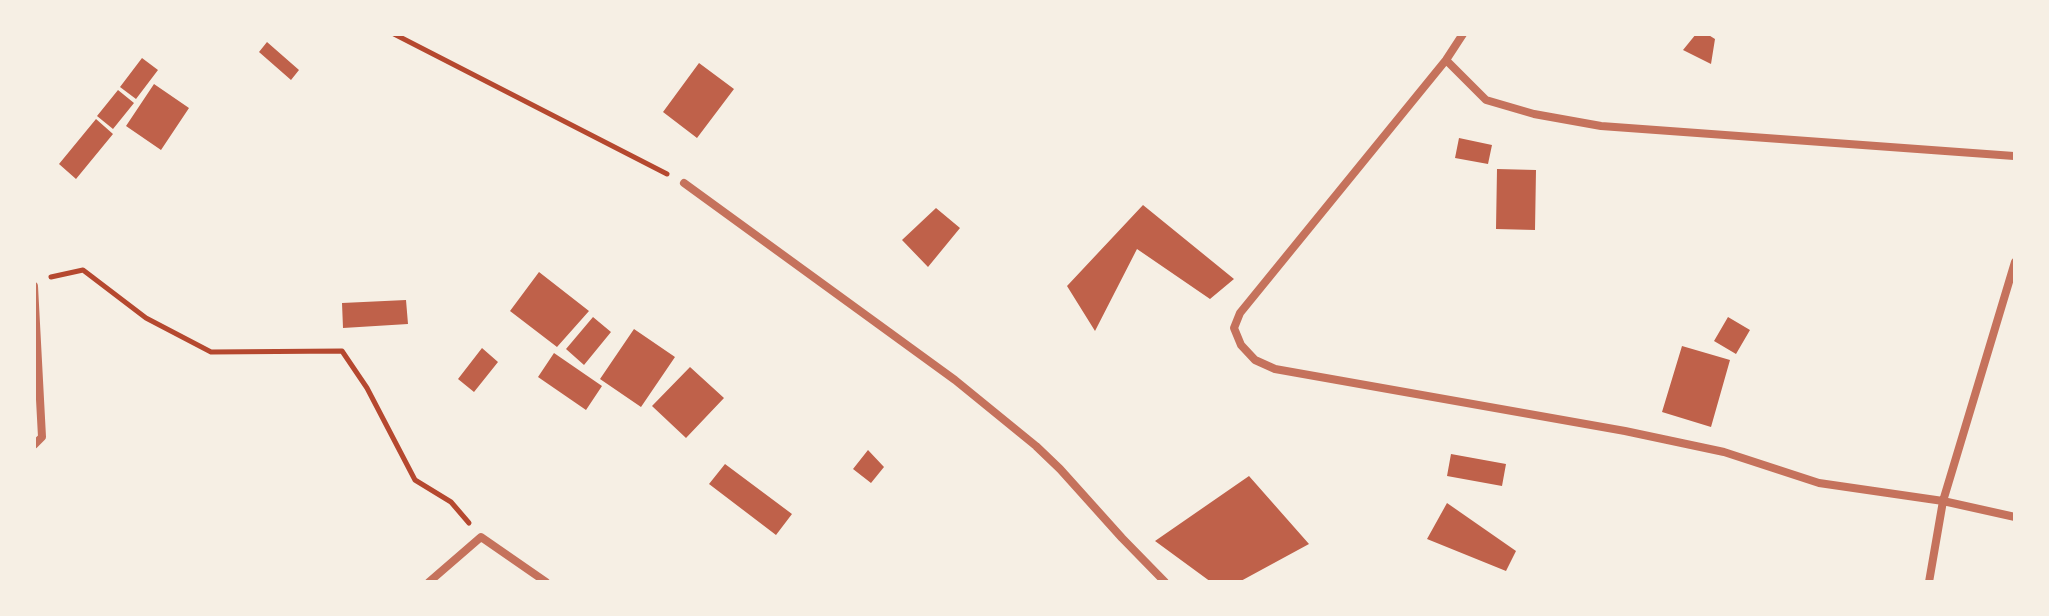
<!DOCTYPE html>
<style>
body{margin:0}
#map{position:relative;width:2049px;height:616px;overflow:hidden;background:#f6efe4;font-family:"Space Grotesk",sans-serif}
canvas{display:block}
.frame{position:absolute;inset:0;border:36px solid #f6efe4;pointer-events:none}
</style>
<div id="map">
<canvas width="2049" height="616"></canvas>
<div class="frame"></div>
</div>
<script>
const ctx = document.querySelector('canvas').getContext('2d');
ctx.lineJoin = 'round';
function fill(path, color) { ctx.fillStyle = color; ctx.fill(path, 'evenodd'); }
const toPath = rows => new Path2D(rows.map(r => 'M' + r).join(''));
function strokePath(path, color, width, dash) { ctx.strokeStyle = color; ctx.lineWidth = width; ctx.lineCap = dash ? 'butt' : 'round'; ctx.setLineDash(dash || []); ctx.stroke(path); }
fill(toPath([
 [1696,34,1707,34,1715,39,1711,64,1683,50],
 [267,42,299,70,291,80,259,52],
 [142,58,158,70,136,99,120,87],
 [699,63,734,89,697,138,663,112],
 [154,84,189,108,161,150,126,126],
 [118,90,134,103,113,129,97,116],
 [96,119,113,134,76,179,59,164],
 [1459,138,1492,145,1488,164,1455,158],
 [1497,169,1536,170,1535,230,1496,229],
 [1143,205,1234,279,1210,299,1137,249,1095,331,1067,286],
 [936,208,960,228,928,267,902,240],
 [539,272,589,311,557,347,510,311],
 [406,300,408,324,343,328,342,303],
 [593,317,611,332,584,365,566,349],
 [1728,317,1750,330,1736,354,1714,341],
 [634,329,675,357,641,407,600,379],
 [1682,346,1730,360,1711,427,1662,412],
 [482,348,498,362,474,392,458,379],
 [554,353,602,386,586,410,538,377],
 [690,367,724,398,686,438,652,406],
 [868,450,884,467,871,483,853,469],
 [1451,454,1506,464,1502,486,1447,476],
 [725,464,792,514,776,535,709,484],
 [1249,476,1309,544,1239,582,1211,582,1155,541],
 [1447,503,1516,551,1506,571,1427,539]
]), '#bf614a');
strokePath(toPath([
 [394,34,667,174],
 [51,277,83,270,146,318,211,352,342,351,367,388,415,480,451,502,469,523]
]), '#b5482f', 5);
strokePath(toPath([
 [1463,34,1446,60,1240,313,1234,328,1241,345,1255,360,1275,369,1625,431,1724,452,1819,483,1943,501,2015,517],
 [1446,60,1486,100,1534,114,1601,126,2014,156],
 [684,183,955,380,1036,446,1060,469,1122,538,1165,582],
 [34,286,42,437,34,445],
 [429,582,481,537,546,582],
 [1929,582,1943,501,2015,262]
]), '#c5725c', 8);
</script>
